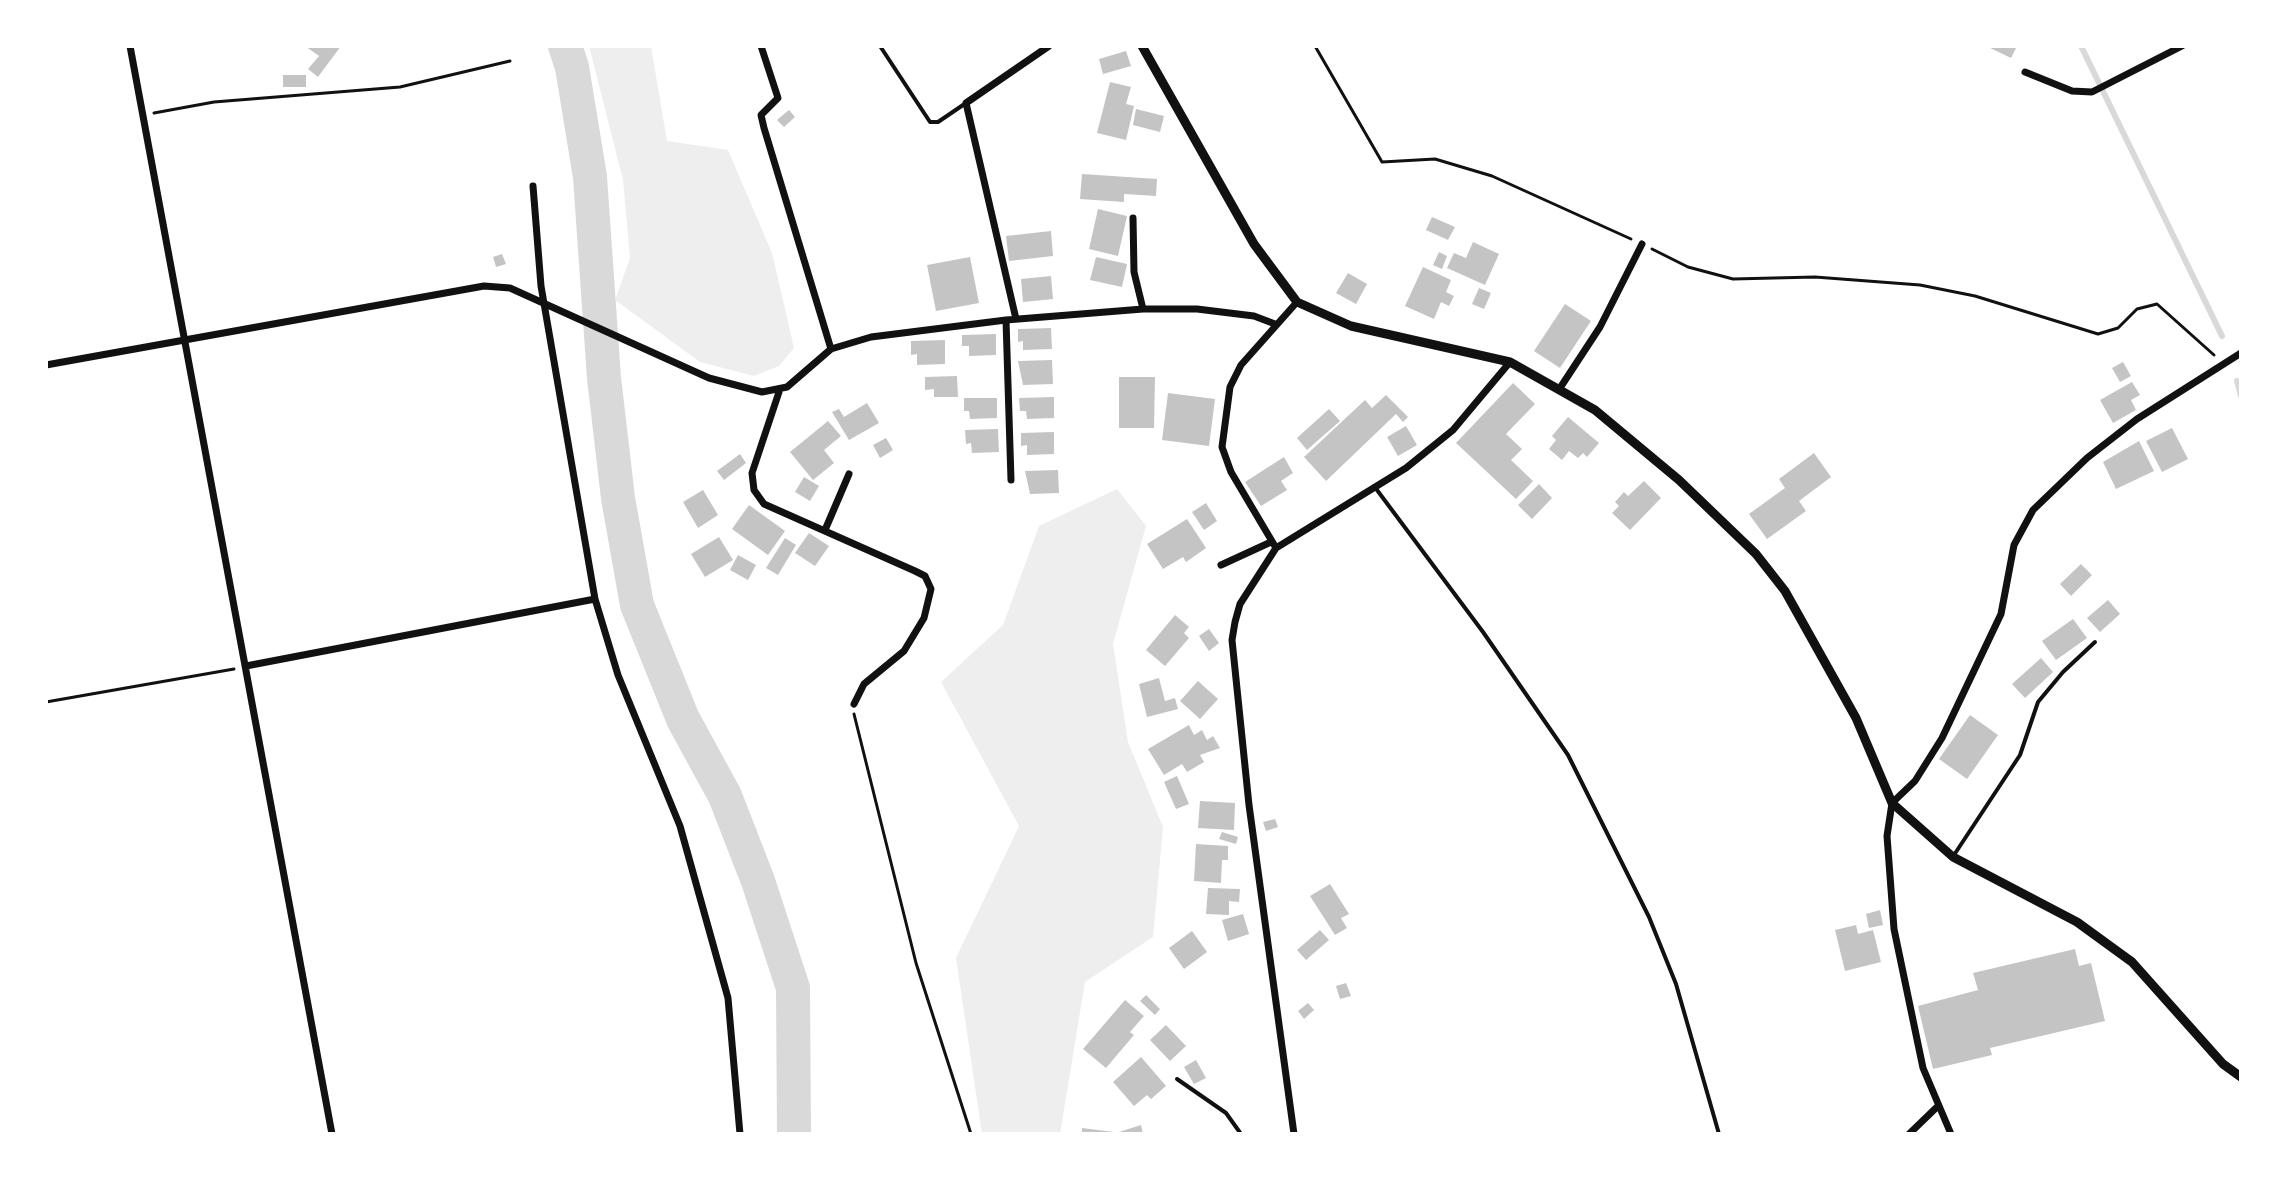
<!DOCTYPE html>
<style>
body{margin:0}
#map{position:relative;width:2287px;height:1180px;overflow:hidden;background:#fff;font-family:"Varela Round",sans-serif}
canvas{display:block}
.frame{position:absolute;inset:0;border:48px solid #fff;pointer-events:none}
</style>
<div id="map">
<canvas width="2287" height="1180"></canvas>
<div class="frame"></div>
</div>
<script>
const ctx = document.querySelector('canvas').getContext('2d');
ctx.lineJoin = 'round';
function fill(path, color) { ctx.fillStyle = color; ctx.fill(path, 'evenodd'); }
const toPath = rows => new Path2D(rows.map(r => 'M' + r).join(''));
function strokePath(path, color, width, dash) { ctx.strokeStyle = color; ctx.lineWidth = width; ctx.lineCap = dash ? 'butt' : 'round'; ctx.setLineDash(dash || []); ctx.stroke(path); }
fill(toPath([
 [589,46,651,46,667,141,728,150,772,253,794,348,779,366,754,376,700,362,615,300,630,258,623,180],
 [1117,489,1146,526,1113,644,1128,742,1163,827,1153,937,1085,982,1060,1134,982,1134,956,958,1019,826,941,682,1003,625,1039,526]
]), '#eee');
strokePath(toPath([
 [2081,46,2222,336],
 [2237,381,2241,396]
]), '#d9d9d9', 6);
strokePath(toPath([
 [565,46,572,67,590,177,604,378,618,498,637,605,683,719,725,796,758,881,793,988,794,1134]
]), '#d9d9d9', 34);
fill(toPath([
 [305,46,341,46,318,77,308,69,319,56],
 [1986,46,2017,46,2011,58],
 [1126,51,1131,66,1103,74,1099,59],
 [283,75,306,75,306,87,283,87],
 [1110,82,1131,87,1126,104,1134,106,1126,140,1097,133],
 [1136,109,1164,116,1160,132,1133,125],
 [789,110,795,117,784,127,777,120],
 [1082,174,1157,179,1156,196,1124,194,1124,202,1080,199],
 [1098,209,1127,216,1118,256,1089,249],
 [1432,217,1455,227,1448,240,1426,230],
 [1051,231,1053,256,1009,261,1006,236],
 [1473,242,1499,254,1485,285,1447,268,1454,253,1466,258],
 [1439,252,1447,256,1442,269,1433,265],
 [502,254,506,264,496,267,493,257],
 [970,257,979,303,936,311,927,265],
 [1096,257,1127,264,1122,287,1090,280],
 [1423,267,1451,280,1446,292,1454,296,1449,306,1441,302,1434,319,1405,306],
 [1348,273,1367,284,1356,304,1336,293],
 [1051,276,1053,299,1023,302,1021,279],
 [1479,288,1491,293,1484,309,1472,304],
 [1565,304,1591,321,1560,368,1534,351],
 [1051,328,1052,349,1023,350,1023,341,1018,342,1018,329],
 [996,334,996,355,969,356,969,346,962,346,962,335],
 [945,340,945,364,917,365,917,354,911,355,911,341],
 [1052,360,1053,384,1023,385,1018,361],
 [2123,362,2131,376,2120,382,2112,368],
 [957,376,958,397,934,397,934,389,925,390,925,377],
 [1119,377,1155,377,1154,428,1119,428],
 [2132,382,2140,395,2131,400,2136,410,2113,423,2100,400],
 [1513,383,1535,404,1506,434,1522,449,1511,460,1533,481,1516,499,1456,443],
 [1168,393,1215,399,1209,446,1162,440],
 [1386,395,1408,417,1403,422,1396,414,1326,481,1304,457,1365,400,1372,408],
 [1054,397,1054,418,1027,419,1026,411,1020,411,1019,398],
 [964,398,997,398,997,418,970,419,969,411,964,411],
 [867,403,879,423,849,440,832,412,839,409,844,417],
 [1329,409,1340,421,1307,450,1297,438],
 [1568,417,1599,443,1587,457,1583,453,1578,458,1569,451,1562,460,1549,449,1556,440,1552,436],
 [828,421,841,436,824,450,834,463,813,480,790,452],
 [1406,426,1417,445,1398,456,1387,437],
 [2172,428,2188,459,2162,472,2146,441],
 [998,429,999,452,972,453,971,443,966,444,965,430],
 [1054,432,1054,454,1027,455,1027,445,1021,446,1021,433],
 [886,438,893,450,880,458,873,445],
 [2139,441,2154,471,2116,489,2103,462],
 [1814,453,1831,477,1799,501,1806,511,1767,539,1749,514,1785,488,1779,479],
 [740,454,746,463,724,480,717,471],
 [1284,457,1293,473,1281,481,1287,490,1261,506,1245,482],
 [1058,470,1059,493,1030,494,1025,471],
 [804,477,819,486,810,501,795,492],
 [1644,481,1661,498,1630,530,1612,513,1619,506,1615,502,1624,492,1628,496],
 [1539,484,1552,498,1532,519,1518,505],
 [703,490,718,515,698,528,683,502],
 [1206,503,1217,521,1204,530,1192,512],
 [749,505,785,531,768,555,732,529],
 [1187,519,1206,548,1186,562,1183,557,1163,569,1147,544],
 [809,533,829,546,815,566,795,553],
 [719,537,733,560,705,577,691,554],
 [785,538,796,545,778,575,766,568],
 [738,555,756,565,748,580,730,570],
 [2081,564,2092,575,2071,596,2060,584],
 [2108,600,2120,614,2100,632,2087,618],
 [1175,615,1189,627,1184,633,1189,638,1165,666,1146,650],
 [2073,619,2087,638,2056,660,2042,641],
 [1209,629,1219,643,1209,651,1199,636],
 [2041,658,2053,672,2025,698,2012,684],
 [1159,678,1165,701,1175,698,1178,709,1147,717,1139,684],
 [1198,681,1218,699,1200,719,1180,701],
 [1970,715,1998,735,1967,779,1939,759],
 [1189,725,1194,735,1202,730,1207,740,1213,736,1220,748,1200,755,1204,762,1187,772,1182,764,1164,775,1148,749],
 [1177,776,1189,804,1176,809,1164,782],
 [1200,801,1235,803,1234,830,1198,828],
 [1275,819,1278,827,1266,831,1263,822],
 [1222,832,1238,837,1236,844,1219,839],
 [1196,844,1228,846,1228,860,1222,860,1221,883,1194,881],
 [1330,884,1349,914,1341,918,1347,928,1335,935,1310,896],
 [1208,888,1240,889,1239,902,1229,901,1229,915,1206,914],
 [1880,910,1883,925,1869,928,1866,914],
 [1243,914,1249,934,1228,941,1222,920],
 [1856,925,1858,934,1873,930,1881,962,1845,971,1835,930],
 [1320,930,1329,940,1306,960,1297,950],
 [1192,931,1207,952,1184,969,1169,948],
 [2075,949,2079,966,2091,963,2105,1021,1990,1048,1992,1055,1933,1069,1918,1006,1978,990,1973,973],
 [1346,983,1351,996,1340,999,1336,986],
 [1146,995,1160,1009,1155,1015,1140,1001],
 [1125,1000,1144,1016,1130,1032,1134,1035,1106,1068,1083,1049],
 [1308,1003,1314,1010,1304,1019,1298,1011],
 [1166,1025,1186,1046,1170,1061,1150,1040],
 [1141,1057,1166,1086,1151,1099,1147,1095,1134,1106,1113,1082],
 [1196,1060,1206,1078,1194,1084,1184,1067],
 [1141,1125,1143,1134,1116,1134,1116,1133],
 [1082,1128,1114,1132,1114,1134,1082,1134]
]), '#c4c4c4');
strokePath(toPath([
 [1315,46,1382,162,1435,159,1492,176,1631,239],
 [154,113,214,102,400,87,510,61],
 [1652,249,1688,267,1733,279,1815,277,1920,285,1975,296,2098,334,2118,328,2137,309,2157,304,2214,355],
 [46,702,234,669],
 [854,714,916,963,971,1134]
]), '#111', 3);
strokePath(toPath([
 [880,46,930,122,938,122,966,103],
 [1374,486,1483,632,1568,755,1649,917,1676,984,1719,1134],
 [1954,855,2020,755,2038,702,2063,672,2095,642],
 [1177,1079,1226,1113,1241,1134]
]), '#111', 4);
strokePath(toPath([
 [130,46,332,1134],
 [761,46,778,98,761,115,764,128,831,349],
 [2025,72,2072,91,2092,92,2182,46],
 [533,186,541,286,595,599,618,675,680,826,728,998,740,1134],
 [1133,218,1134,272,1143,309],
 [1016,319,966,103,1049,46],
 [1006,320,1011,480],
 [46,365,484,286,510,288,709,378,762,392,787,387,831,349,871,337,1006,320,1143,309,1197,309,1254,316,1275,324],
 [1560,388,1600,327,1642,244],
 [779,392,752,473,754,490,764,504,915,571,925,576,931,589,924,618,904,651,864,684,854,704],
 [825,530,849,474],
 [1276,548,1231,472,1222,447,1230,387,1241,365,1297,302],
 [1221,565,1271,542],
 [246,666,595,599],
 [1294,1134,1249,805,1232,640,1235,622,1240,604,1276,548,1406,468,1453,430,1510,362],
 [1909,1134,1938,1106],
 [1951,1134,1923,1068,1894,929,1887,836,1892,803,1915,781,1942,738,2001,614,2014,545,2033,510,2087,458,2137,419,2241,353]
]), '#111', 7);
strokePath(toPath([
 [1142,46,1254,244,1297,302,1351,326,1510,362,1595,410,1679,480,1756,554,1785,591,1856,718,1892,803,1953,857,2077,922,2132,962,2223,1064,2241,1077]
]), '#111', 9);
</script>
